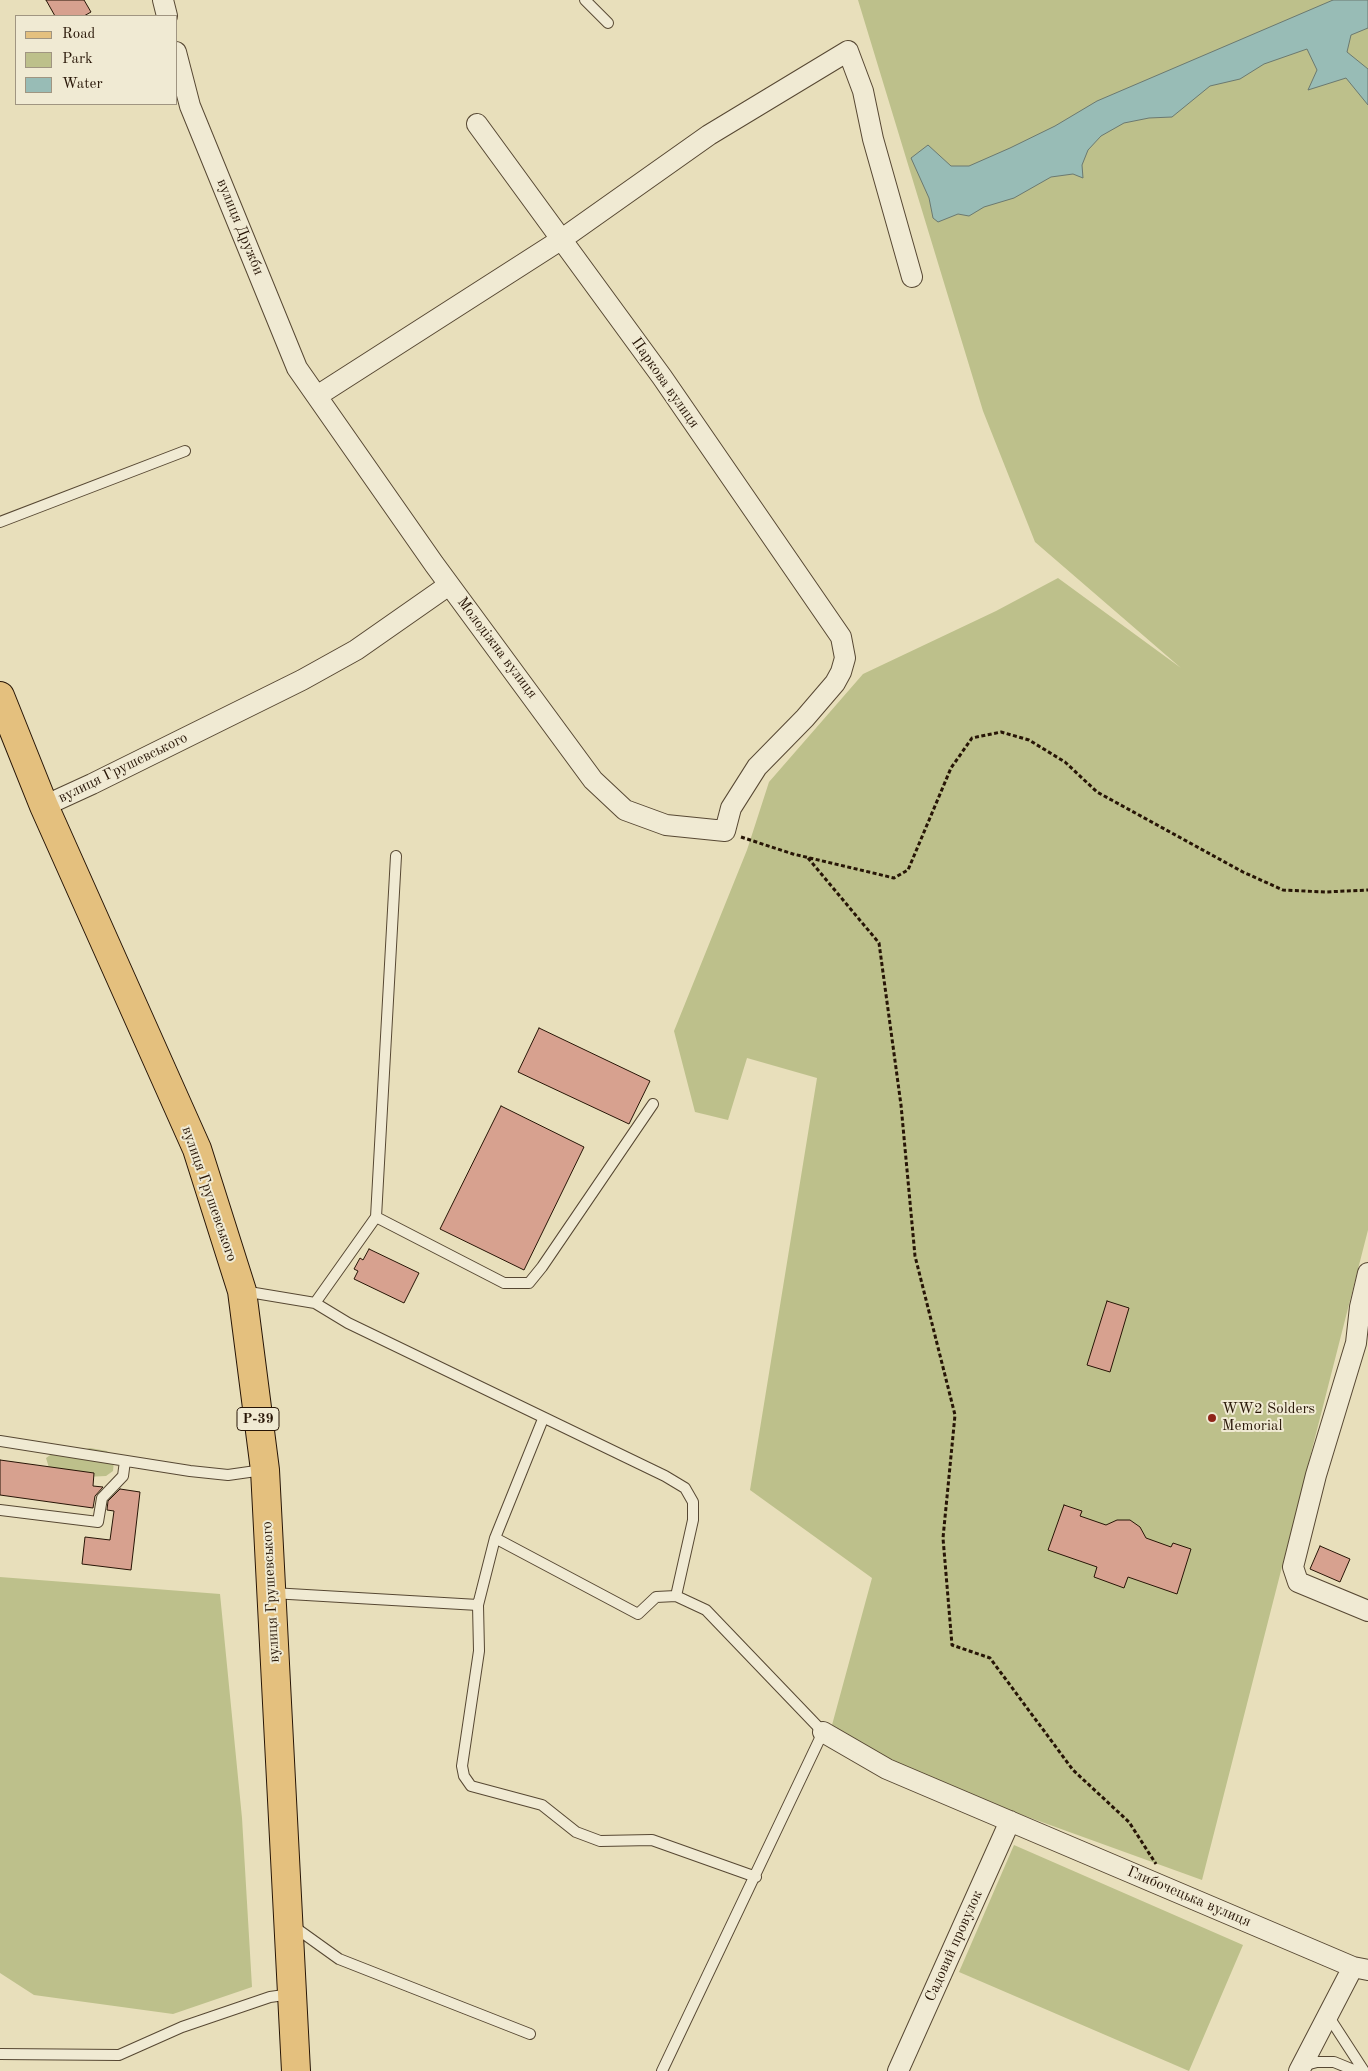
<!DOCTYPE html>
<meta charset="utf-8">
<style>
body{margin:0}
#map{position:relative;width:1368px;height:2071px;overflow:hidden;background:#e8dfbb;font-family:"Old Standard TT",serif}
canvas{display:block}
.legend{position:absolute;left:15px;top:15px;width:162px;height:90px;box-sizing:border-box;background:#f0ead3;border:1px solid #a09581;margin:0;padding:6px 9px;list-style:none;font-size:15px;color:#271506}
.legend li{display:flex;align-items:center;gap:10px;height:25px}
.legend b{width:25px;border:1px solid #a09581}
</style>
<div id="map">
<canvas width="1368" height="2071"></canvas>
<ul class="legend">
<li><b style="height:6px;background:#e4c07e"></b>Road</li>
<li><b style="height:14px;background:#bdc08b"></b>Park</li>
<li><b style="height:14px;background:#98bcb6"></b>Water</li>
</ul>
</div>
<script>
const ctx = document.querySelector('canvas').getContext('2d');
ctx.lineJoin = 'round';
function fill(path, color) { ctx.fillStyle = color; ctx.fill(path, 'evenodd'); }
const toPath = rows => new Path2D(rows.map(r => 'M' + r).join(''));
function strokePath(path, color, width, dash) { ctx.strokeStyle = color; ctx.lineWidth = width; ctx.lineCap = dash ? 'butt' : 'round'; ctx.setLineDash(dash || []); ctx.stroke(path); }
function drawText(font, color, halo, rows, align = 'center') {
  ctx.font = font + ' "Old Standard TT",serif'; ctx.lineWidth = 4; ctx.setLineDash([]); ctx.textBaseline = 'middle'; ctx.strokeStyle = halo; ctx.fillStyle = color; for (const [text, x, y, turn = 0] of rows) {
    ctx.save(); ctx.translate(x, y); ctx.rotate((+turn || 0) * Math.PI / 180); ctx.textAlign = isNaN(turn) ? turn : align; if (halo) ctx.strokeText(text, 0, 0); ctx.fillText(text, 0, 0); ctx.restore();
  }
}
fill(toPath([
 [858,0,1368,0,1368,1230,1202,1880,909,1774,832,1725,872,1578,750,1490,817,1078,747,1058,728,1120,695,1112,674,1031,747,850,769,782,863,674,996,611,1058,578,1181,668,1035,542,983,411],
 [90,1448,107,1451,114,1461,113,1471,106,1476,65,1478,50,1471,46,1458,53,1453,75,1452],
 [0,1577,220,1594,242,1818,252,1987,173,2014,34,1995,0,1973],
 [1014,1845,1243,1945,1189,2071,959,1972]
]), '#bdc08b');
const water = toPath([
 [1333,0,1368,0,1368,28,1351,35,1347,52,1368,69,1368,105,1346,78,1308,90,1317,70,1307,49,1264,64,1240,79,1210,86,1172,117,1149,118,1124,123,1101,136,1088,150,1082,165,1083,178,1073,174,1051,177,1014,198,984,207,969,216,958,214,938,222,933,218,929,198,911,158,928,145,951,166,969,166,1010,148,1055,126,1097,101,1333,0]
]);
fill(water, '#98bcb6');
strokePath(water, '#6b7970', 1);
const building = toPath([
 [46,0,84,0,91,12,84,16,55,16,46,0],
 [539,1028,650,1081,629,1124,518,1072,539,1028],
 [501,1106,584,1147,524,1270,440,1229,501,1106],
 [369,1249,419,1273,404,1303,354,1279,358,1271,354,1269,360,1258,363,1260,369,1249],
 [1107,1301,1129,1308,1110,1372,1087,1365,1107,1301],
 [0,1460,94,1473,93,1486,103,1487,95,1496,93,1508,0,1495,0,1460],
 [120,1489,140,1492,131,1570,82,1564,85,1537,110,1540,114,1511,107,1510,108,1501,120,1489],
 [1064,1505,1082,1511,1080,1516,1106,1525,1117,1520,1130,1520,1140,1527,1146,1538,1171,1547,1173,1543,1191,1549,1177,1594,1128,1577,1124,1588,1094,1577,1097,1567,1048,1550,1064,1505],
 [1320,1546,1350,1559,1340,1582,1310,1569,1320,1546]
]);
fill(building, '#d7a18f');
strokePath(building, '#271506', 1);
const service = toPath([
 [585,0,608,23],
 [0,522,185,451],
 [376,1217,396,856],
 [243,1291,315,1303,348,1323,665,1476,685,1488,693,1502,693,1520,676,1596],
 [315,1303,376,1217,504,1283,529,1283,542,1267,653,1104],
 [543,1419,495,1538,478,1605,479,1651,462,1766,464,1776,471,1786,542,1805,576,1832,600,1841,652,1840,756,1877],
 [0,1441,190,1471,228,1475,263,1470],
 [0,1510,98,1522,102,1498,123,1476,125,1461],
 [495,1538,638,1614,656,1597,676,1596,706,1610,823,1732,662,2071],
 [272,1593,478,1605],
 [293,1926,339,1959,530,2034],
 [1327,2014,1364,2071],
 [0,2054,119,2055,182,2027,270,1997,291,1994],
 [1302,2066,1317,2062,1334,2062,1356,2071]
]);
const minor = toPath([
 [163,0,167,16],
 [176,52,190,106,297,368,434,564,593,780,625,810,666,825,725,831,731,808,757,767,805,718,835,683,841,672,845,658,841,637,662,377,477,124],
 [317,396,562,239,709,135,848,51,863,91,873,139,912,277],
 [44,806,92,784,302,680,356,650,449,585],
 [1368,1273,1360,1307,1356,1343,1316,1475,1293,1567,1298,1582,1368,1611],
 [823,1732,887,1769,1353,1967,1368,1970],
 [898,2071,1010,1821],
 [1299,2071,1353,1967]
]);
const primary = toPath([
 [0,696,44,806,197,1149,242,1291,265,1470,296,2071]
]);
strokePath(service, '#574833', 12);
strokePath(minor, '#574833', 22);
strokePath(primary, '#271506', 30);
strokePath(toPath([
 [741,837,793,854,894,878,908,870,951,768,972,738,1001,732,1029,740,1065,762,1097,792,1243,872,1283,890,1325,892,1368,890],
 [808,858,879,943,901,1105,915,1256,955,1415,943,1538,952,1645,990,1658,1073,1770,1129,1822,1156,1864]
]), '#271506', 3, [4, 2.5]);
strokePath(service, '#f0ead3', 10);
strokePath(minor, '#f0ead3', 20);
strokePath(primary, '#e4c07e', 28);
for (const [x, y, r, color] of [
 [1212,1418,5,"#8f2418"]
]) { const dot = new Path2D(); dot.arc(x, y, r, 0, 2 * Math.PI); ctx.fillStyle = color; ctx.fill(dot); strokePath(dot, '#f0ead3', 2); }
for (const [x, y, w] of [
 [258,1419,42]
]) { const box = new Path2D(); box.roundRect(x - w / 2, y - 11.5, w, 23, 4); ctx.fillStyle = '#f0ead3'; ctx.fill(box); strokePath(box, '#271506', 1); }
drawText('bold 14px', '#271506', null, [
 ["Р-39",258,1419]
]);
drawText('15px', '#271506', '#f0ead3', [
 ["вулиця Дружби",240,227,68],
 ["Паркова вулиця",665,383,55],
 ["Молодіжна вулиця",497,648,53],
 ["вулиця Грушевського",123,768,-26],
 ["вулиця Грушевського",209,1194,71],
 ["вулиця Грушевського",271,1592,-93],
 ["Глибочецька вулиця",1189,1897,23],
 ["Садовий провулок",954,1946,-66]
]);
drawText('15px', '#271506', '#f0ead3', [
 ["WW2 Solders",1222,1409],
 ["Memorial",1222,1426]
], 'left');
</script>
